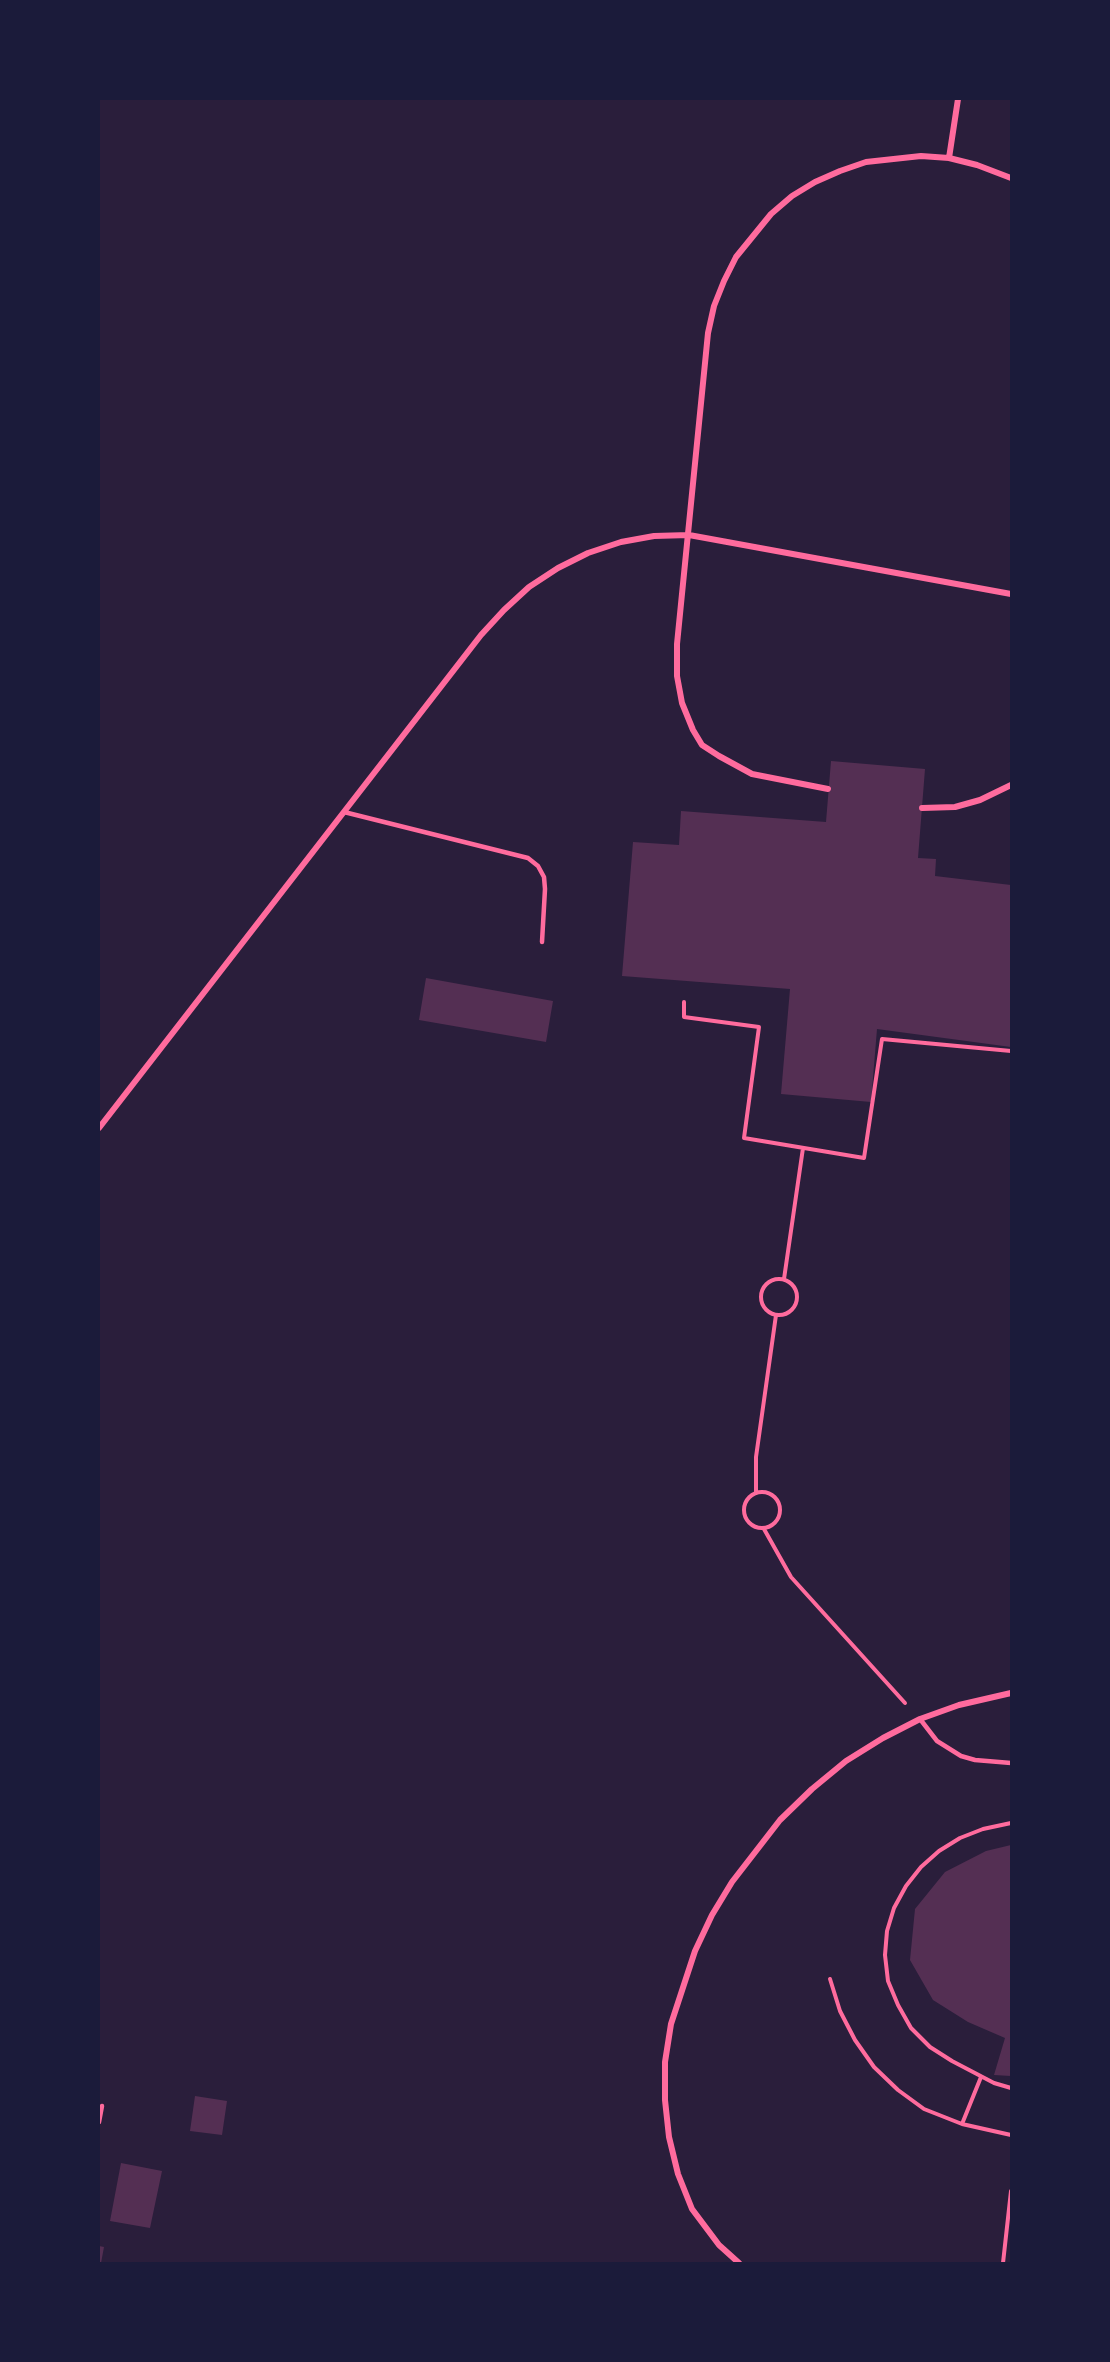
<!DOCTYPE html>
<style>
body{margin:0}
#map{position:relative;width:1110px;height:2362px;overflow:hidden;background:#1b1b3a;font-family:Manrope,sans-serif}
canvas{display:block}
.frame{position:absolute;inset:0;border:100px solid #1b1b3a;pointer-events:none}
</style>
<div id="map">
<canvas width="1110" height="2362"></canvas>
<div class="frame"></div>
</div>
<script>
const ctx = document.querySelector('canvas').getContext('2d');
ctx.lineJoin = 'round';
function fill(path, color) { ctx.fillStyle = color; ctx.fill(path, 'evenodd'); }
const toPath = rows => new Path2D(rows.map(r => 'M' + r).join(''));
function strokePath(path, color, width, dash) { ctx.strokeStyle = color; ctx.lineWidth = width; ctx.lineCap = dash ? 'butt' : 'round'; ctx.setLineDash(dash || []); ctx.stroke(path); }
fill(toPath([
 [99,99,1011,99,1011,2263,99,2263]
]), '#2a1e3b');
fill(toPath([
 [831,761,925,769,918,858,936,859,935,876,1011,885,1011,1047,877,1029,871,1102,781,1094,790,989,622,976,633,842,679,845,681,811,826,822],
 [426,978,553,1001,546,1042,419,1020],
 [1011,1845,1011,2076,994,2075,1005,2038,968,2022,933,2000,910,1960,915,1909,945,1872,986,1851],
 [195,2096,227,2101,222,2135,190,2131],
 [121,2163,162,2171,150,2228,110,2221],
 [99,2246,104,2247,101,2263,99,2263]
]), '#542f53');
strokePath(toPath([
 [684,1002,684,1017,759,1027,744,1138,864,1158,882,1039,1011,1051],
 '761 1297a18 18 0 1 1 36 0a18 18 0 1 1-36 0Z',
 [784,1279,803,1148],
 '744 1510a18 18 0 1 1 36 0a18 18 0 1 1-36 0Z',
 [756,1493,756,1457,776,1315],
 [764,1529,791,1577,905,1703],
 [1011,1823,983,1829,960,1838,939,1851,921,1867,906,1886,894,1908,887,1931,885,1955,888,1981,898,2005,911,2028,930,2047,952,2061,994,2083,1011,2088],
 [830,1979,840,2011,855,2040,874,2067,898,2090,924,2109,962,2124,1011,2135],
 [962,2124,981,2077],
 [1003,2263,1011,2191]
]), '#ff6b9d', 4);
strokePath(toPath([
 [344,812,528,858,538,866,544,877,545,889,542,942],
 [920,1719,937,1741,961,1756,975,1760,1011,1763],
 [99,2122,102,2106]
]), '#ff6b9d', 4.5);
strokePath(toPath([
 [949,158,958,99],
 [828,789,752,774,719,756,702,745,693,730,682,703,677,676,677,644,708,333,714,306,724,281,736,257,771,214,792,196,815,182,840,171,866,162,921,156,949,158,977,165,1011,178],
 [922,808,955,807,980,800,1011,785],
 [99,1128,481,635,504,610,529,587,558,568,588,553,621,542,654,536,689,535,1011,594],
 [739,2263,719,2245,692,2209,678,2174,669,2137,665,2100,665,2062,671,2024,695,1951,712,1915,732,1882,780,1820,812,1789,846,1761,883,1738,920,1719,959,1705,1011,1693]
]), '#ff6b9d', 6);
</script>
